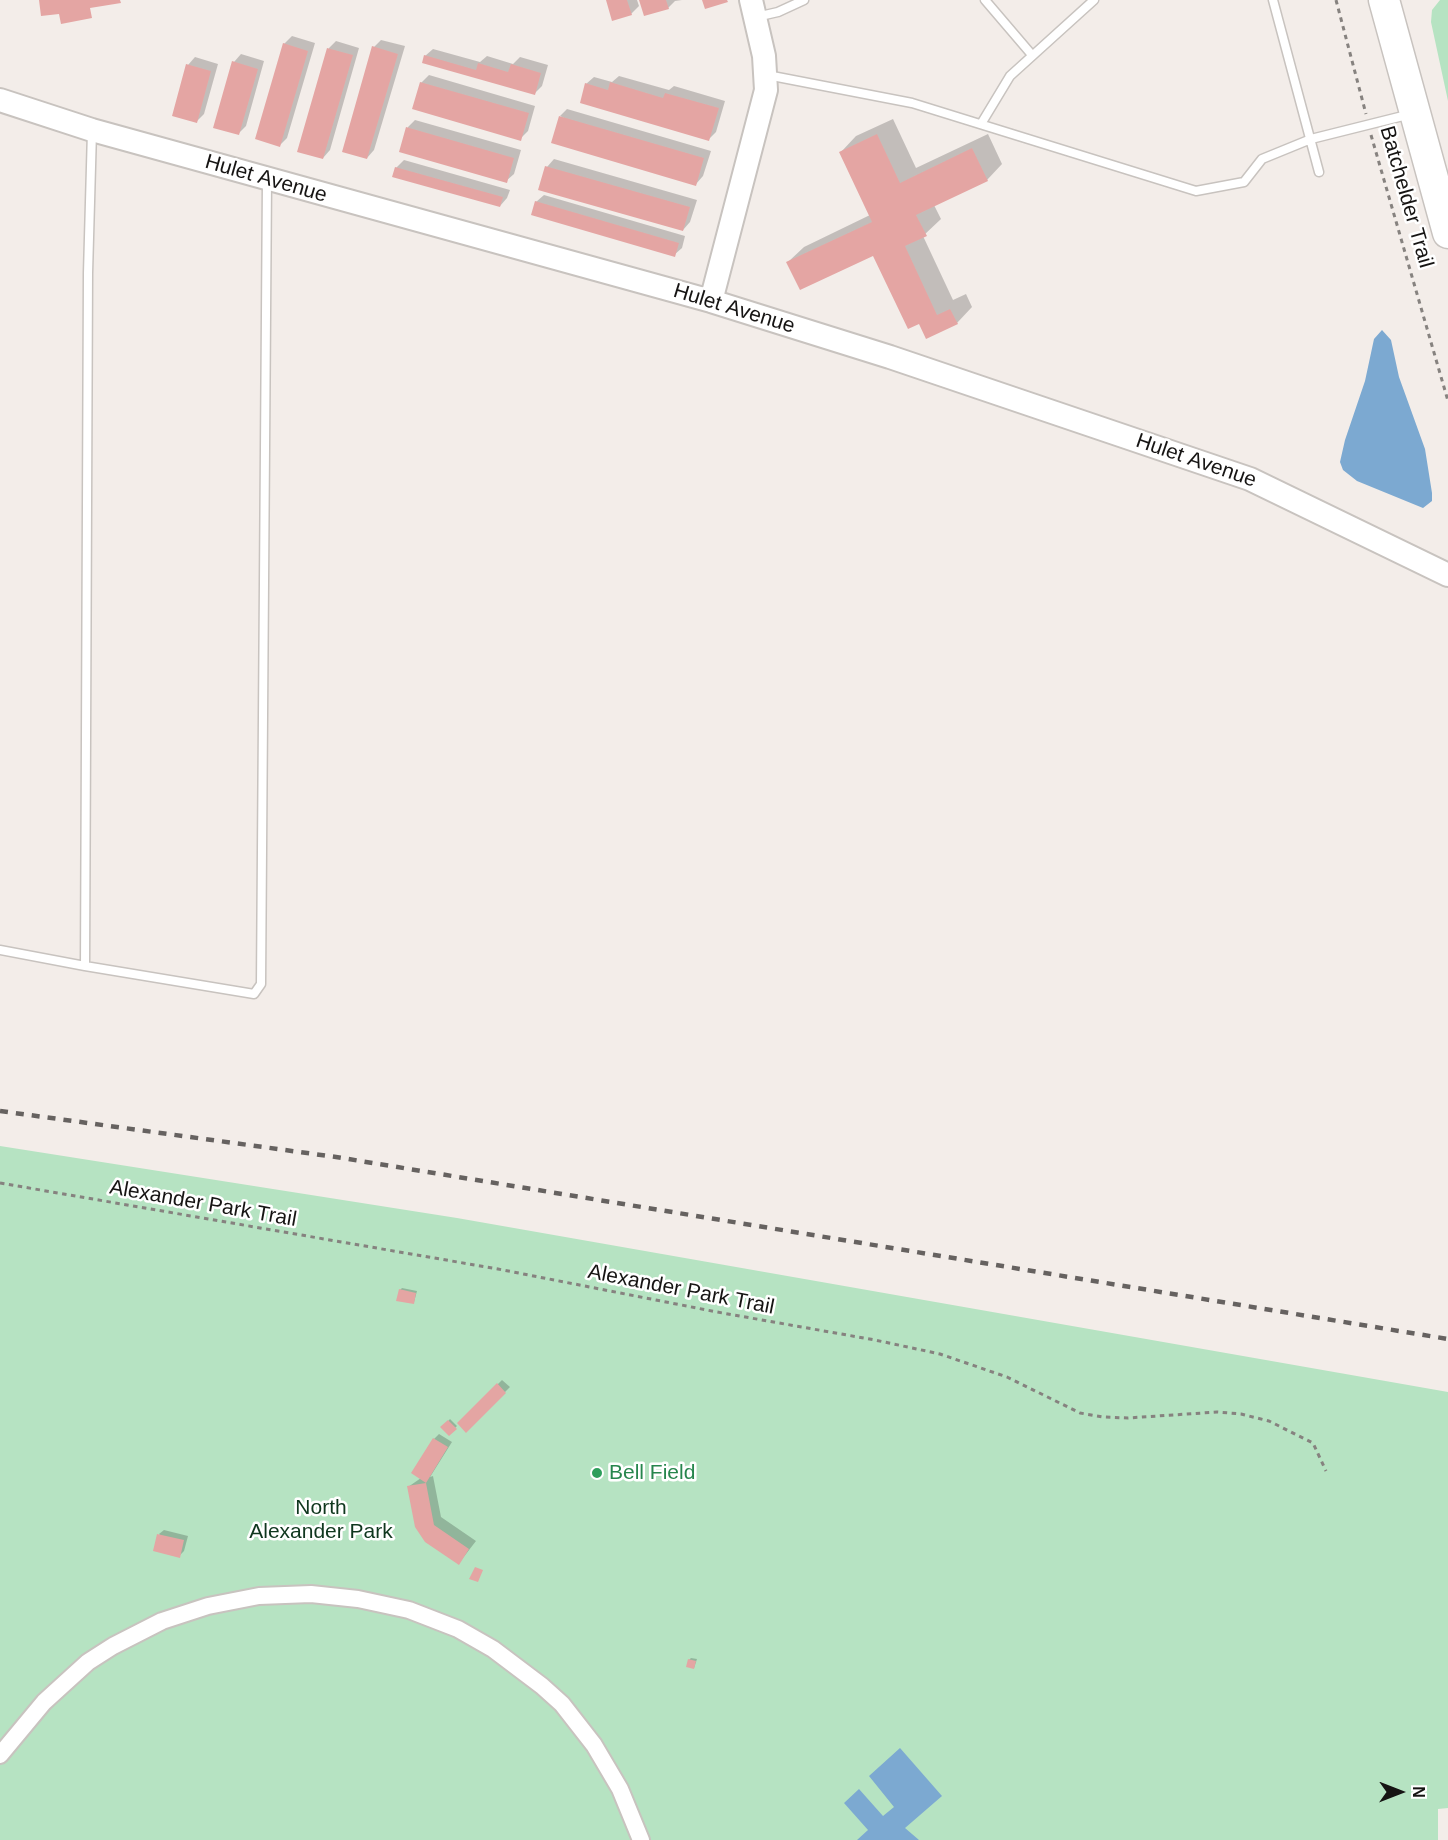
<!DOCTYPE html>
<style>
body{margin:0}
#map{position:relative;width:1448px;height:1840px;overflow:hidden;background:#f3ede9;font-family:Arial,sans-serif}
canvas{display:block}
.north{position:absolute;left:1370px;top:1762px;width:60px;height:60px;-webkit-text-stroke:4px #fff;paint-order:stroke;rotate:90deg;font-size:16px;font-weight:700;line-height:24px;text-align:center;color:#161413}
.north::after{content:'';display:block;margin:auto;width:21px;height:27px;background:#161413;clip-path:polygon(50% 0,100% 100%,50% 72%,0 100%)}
</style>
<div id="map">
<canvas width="1448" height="1840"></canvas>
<div class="north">N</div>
</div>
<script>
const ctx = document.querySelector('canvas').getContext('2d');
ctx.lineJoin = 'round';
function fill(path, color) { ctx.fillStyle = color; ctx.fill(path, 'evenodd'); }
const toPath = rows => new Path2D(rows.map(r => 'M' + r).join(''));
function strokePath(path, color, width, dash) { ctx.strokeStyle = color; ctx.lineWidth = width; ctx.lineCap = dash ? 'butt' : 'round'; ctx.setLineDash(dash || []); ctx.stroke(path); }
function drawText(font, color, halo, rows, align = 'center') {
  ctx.font = font + ' Arial,sans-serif'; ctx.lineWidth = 5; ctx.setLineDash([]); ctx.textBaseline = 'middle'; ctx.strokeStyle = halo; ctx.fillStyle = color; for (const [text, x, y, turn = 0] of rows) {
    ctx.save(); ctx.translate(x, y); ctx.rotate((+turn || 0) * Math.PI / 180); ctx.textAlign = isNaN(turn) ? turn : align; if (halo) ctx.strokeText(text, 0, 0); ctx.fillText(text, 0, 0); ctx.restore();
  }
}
fill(toPath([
 [1440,0,1448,0,1448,101,1431,22,1432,10],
 [0,1146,457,1218,1448,1392,1448,1808,1438,1809,1438,1840,0,1840]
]), '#b6e3c2');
fill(toPath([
 [1382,330,1391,340,1399,377,1425,449,1432,493,1432,501,1423,508,1357,481,1343,470,1340,462,1345,440,1365,381,1374,339],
 [900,1748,942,1796,905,1828,919,1840,857,1840,868,1830,844,1803,859,1789,883,1816,894,1807,869,1776]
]), '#7ca9d1');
fill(toPath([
 [608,0,637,0,639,6,631,14],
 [641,0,682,0,675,1,668,8],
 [292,36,315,43,287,138,280,145,284,44],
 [381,40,405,46,374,150,367,158,374,47],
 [336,41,359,48,330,150,323,158,299,151,329,48],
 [433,49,480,62,487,56,513,64,520,57,548,65,542,86,534,94,425,56],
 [241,54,264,61,246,126,238,134,234,62],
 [195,57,218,64,204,114,197,121,188,65],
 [429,75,535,106,528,131,520,139,421,83],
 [619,76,669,90,674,86,725,101,716,132,709,139,586,84,594,77,612,82],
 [567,109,711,151,703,176,696,184,560,116],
 [893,119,916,168,988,134,1002,164,987,180,934,205,941,219,923,236,953,300,966,294,972,307,957,323,919,322,874,254,788,262,804,247,870,215,841,152,856,136],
 [415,120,521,150,514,174,506,181,401,151,408,127],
 [554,159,697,200,690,222,683,230,547,167],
 [404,160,510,190,507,198,500,206,396,168],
 [544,195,685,236,682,248,674,255,536,202],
 [402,1288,417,1291,414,1302,400,1290],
 [502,1380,510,1387,466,1431,459,1423],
 [450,1419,457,1426,449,1434,443,1427],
 [439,1434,452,1442,430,1477,433,1476,441,1517,476,1541,459,1563,408,1487,421,1478,434,1439],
 [164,1530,188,1536,184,1551,179,1556,159,1534],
 [691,1658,697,1659,694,1668,689,1660]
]), '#0003');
fill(toPath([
 [39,0,120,0,121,3,90,8,92,18,61,24,59,14,41,16],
 [606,0,627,0,632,15,612,21],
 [639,0,666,0,669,9,644,16],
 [702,0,727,0,728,2,705,9],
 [283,43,308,51,280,147,255,139],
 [372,46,398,54,367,159,342,152],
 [327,48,353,55,323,159,297,152],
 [424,55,476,70,478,63,508,72,511,64,541,73,535,95,422,63],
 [232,61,258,69,239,135,213,128],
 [186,64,211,71,197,123,172,116],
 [420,82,529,113,521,141,412,109],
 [610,82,663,98,665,93,719,108,709,141,580,103,585,83,608,90],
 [559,116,704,158,696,186,551,143],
 [406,127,514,158,507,183,399,152],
 [877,134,900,183,972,148,988,181,916,215,927,236,905,246,937,315,950,309,958,324,926,339,919,324,908,329,873,256,800,290,786,262,872,222,839,152],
 [545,166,690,207,683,231,538,190],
 [395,167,503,197,500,207,392,177],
 [535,201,679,243,675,257,531,215],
 [399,1289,416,1293,414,1304,396,1301],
 [497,1383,506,1393,466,1433,457,1423],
 [448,1420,457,1429,449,1436,440,1427],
 [433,1438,448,1447,426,1483,411,1473],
 [426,1483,434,1525,469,1549,459,1565,425,1542,415,1527,407,1486],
 [157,1534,184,1540,180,1558,153,1551],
 [475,1567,483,1570,478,1582,469,1579],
 [688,1659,696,1661,694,1669,686,1667]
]), '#e4a5a3');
const lane = toPath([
 [985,0,1032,55],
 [1273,0,1319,172],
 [756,17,778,12,804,0],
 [767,75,912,103,1196,191,1244,182,1262,159,1311,139,1411,114],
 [981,124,1010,76,1094,0],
 [92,131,88,273,85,966,254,994,261,984,267,180],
 [0,950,85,966]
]);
const street = toPath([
 [0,1755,44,1702,88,1662,113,1646,162,1621,208,1606,259,1596,311,1594,358,1599,409,1610,458,1629,493,1649,542,1686,562,1704,594,1745,620,1789,641,1840]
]);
const secondary = toPath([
 [0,100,92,130,711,301,890,357,1250,479,1448,575],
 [711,301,766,90,764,56,751,0]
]);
const highway = toPath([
 [1384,0,1448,233]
]);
strokePath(lane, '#c8c3bf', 11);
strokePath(street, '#c8c3bf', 20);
strokePath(secondary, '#c8c3bf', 26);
strokePath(highway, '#c8c3bf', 33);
strokePath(toPath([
 [1336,0,1366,114],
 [1371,135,1448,401],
 [0,1183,498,1269,717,1312,875,1340,940,1354,1007,1377,1080,1413,1103,1417,1128,1418,1217,1412,1241,1414,1269,1421,1313,1443,1326,1471]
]), '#86827f', 3, [4.5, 4.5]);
strokePath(lane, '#fff', 8);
strokePath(street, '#fff', 16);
strokePath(secondary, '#fff', 22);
strokePath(highway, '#fff', 30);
strokePath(toPath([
 [0,1111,336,1157,1448,1339]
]), '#666260', 4.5, [8, 8]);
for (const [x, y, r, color] of [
 [597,1473,6,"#2e9e5b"]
]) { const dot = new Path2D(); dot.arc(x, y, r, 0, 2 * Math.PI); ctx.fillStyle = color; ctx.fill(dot); strokePath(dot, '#fff', 2); }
drawText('21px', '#161413', '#fff', [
 ["Hulet Avenue",266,179,16],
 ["Batchelder Trail",1406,197,74],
 ["Hulet Avenue",734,309,17],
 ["Hulet Avenue",1196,461,19],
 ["Alexander Park Trail",203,1204,10],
 ["Alexander Park Trail",681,1290,11]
]);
drawText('21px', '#27864d', '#fff', [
 ["Bell Field",609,1473]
], 'left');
drawText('21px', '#0f371e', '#fff', [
 ["North",321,1508],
 ["Alexander Park",321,1532]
]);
</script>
